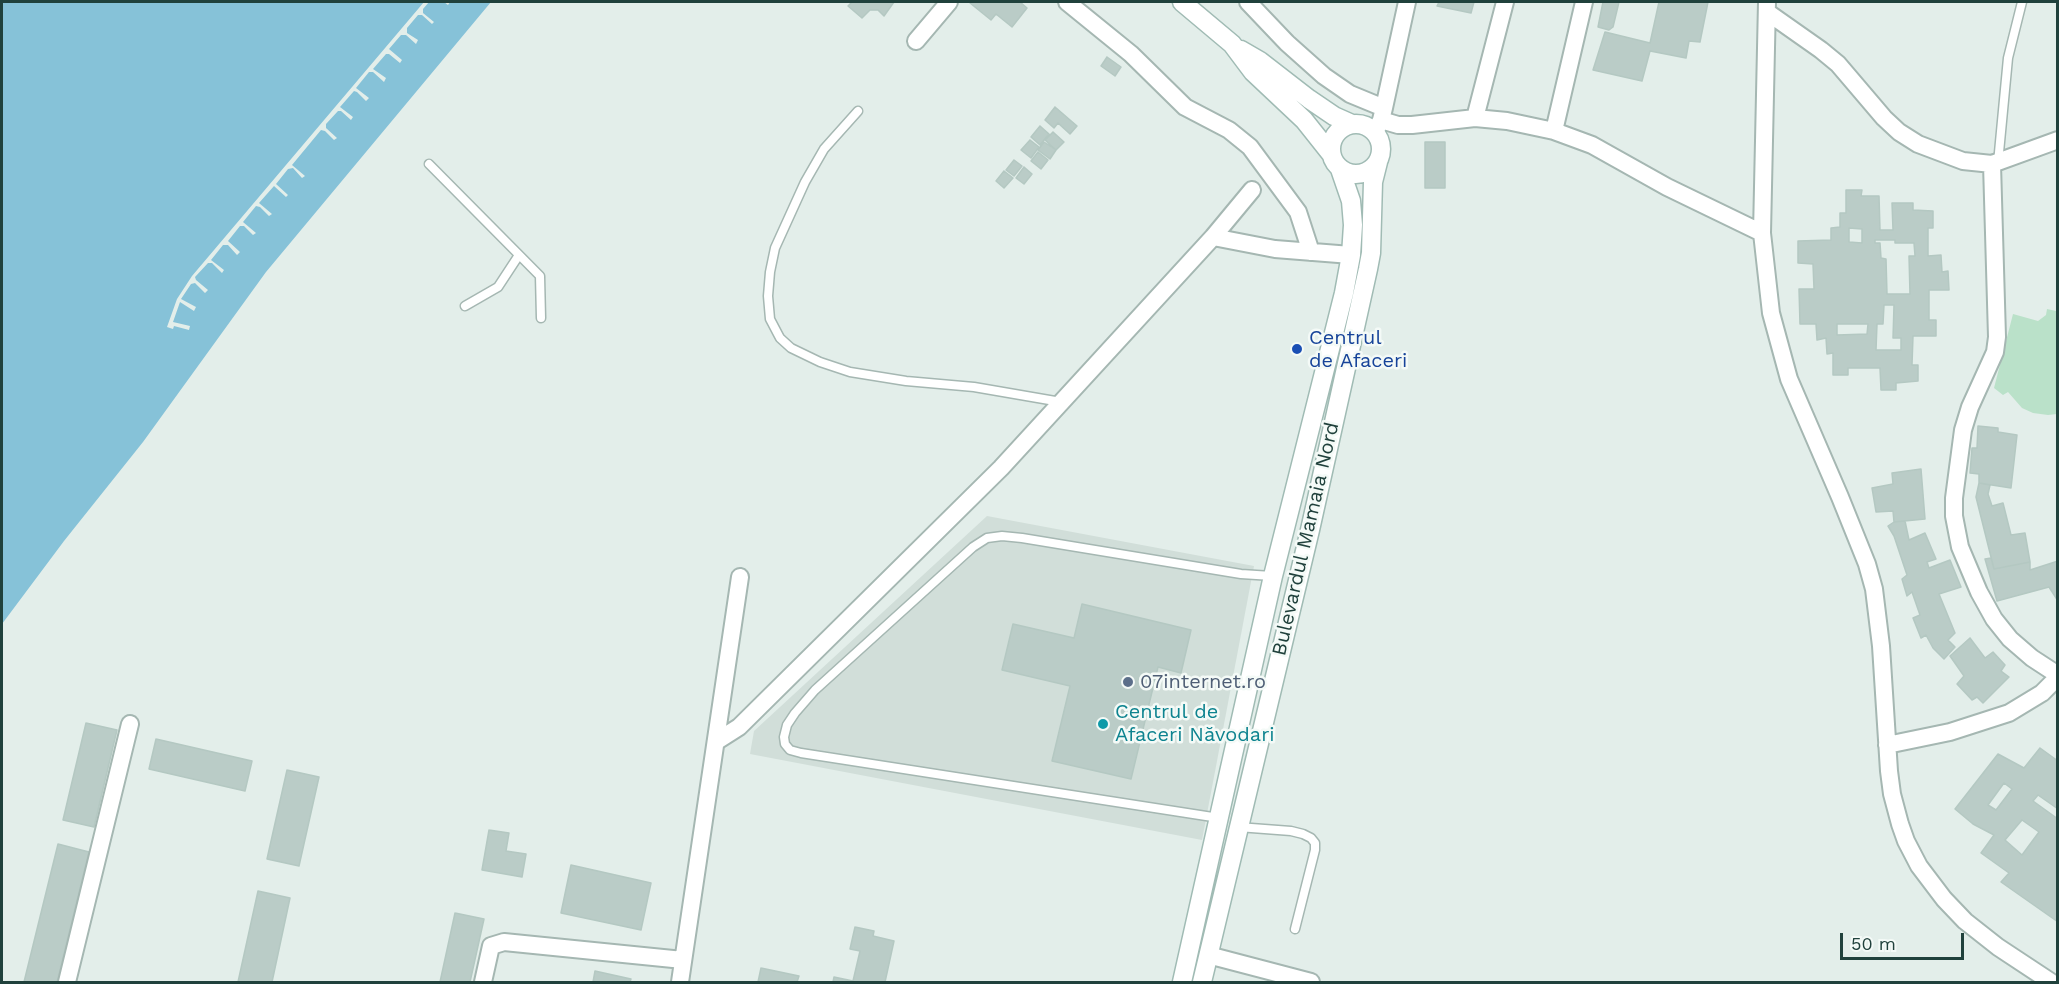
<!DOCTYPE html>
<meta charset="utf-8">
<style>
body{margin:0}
#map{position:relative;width:2059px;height:984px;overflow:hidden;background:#e3eeea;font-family:"Work Sans",sans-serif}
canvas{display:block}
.frame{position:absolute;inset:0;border:3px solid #20413c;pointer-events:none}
.scale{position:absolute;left:1840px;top:933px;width:124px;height:27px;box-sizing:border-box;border:3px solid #20413c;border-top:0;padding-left:8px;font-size:18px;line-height:21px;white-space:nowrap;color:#20413c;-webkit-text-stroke:4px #f4faf7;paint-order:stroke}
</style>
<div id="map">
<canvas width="2059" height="984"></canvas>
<div class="frame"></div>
<div class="scale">50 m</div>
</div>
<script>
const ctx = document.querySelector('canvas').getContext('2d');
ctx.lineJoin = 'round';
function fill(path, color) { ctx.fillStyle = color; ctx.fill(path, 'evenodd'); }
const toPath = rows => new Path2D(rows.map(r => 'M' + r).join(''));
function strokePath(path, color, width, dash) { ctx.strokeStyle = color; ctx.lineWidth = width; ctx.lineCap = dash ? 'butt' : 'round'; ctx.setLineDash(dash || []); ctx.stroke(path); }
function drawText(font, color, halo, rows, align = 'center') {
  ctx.font = font + ' "Work Sans",sans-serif'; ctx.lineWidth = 5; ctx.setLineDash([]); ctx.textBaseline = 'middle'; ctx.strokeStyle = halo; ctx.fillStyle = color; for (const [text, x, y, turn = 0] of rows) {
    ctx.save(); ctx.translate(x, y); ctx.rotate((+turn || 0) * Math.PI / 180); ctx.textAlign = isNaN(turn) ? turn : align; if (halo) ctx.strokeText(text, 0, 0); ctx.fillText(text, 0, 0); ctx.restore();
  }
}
fill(toPath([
 [987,516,1254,566,1202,840,750,754,754,731]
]), '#d1ded9');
fill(toPath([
 [2047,309,2056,311,2058,321,2057,414,2048,415,2033,413,2022,408,2008,392,2003,395,1994,388,2013,314,2038,321,2046,315]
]), '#bae1c9');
fill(toPath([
 [2,2,424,2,192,276,177,299,167,327,173,329,174,326,189,330,190,326,173,322,180,302,194,311,196,307,181,299,191,284,195,283,205,293,208,290,196,280,195,277,208,263,212,263,222,273,224,270,211,260,223,245,228,245,237,255,240,252,228,241,240,226,244,226,253,235,256,233,243,222,256,206,260,207,269,216,272,214,259,203,274,186,286,197,288,195,276,184,288,169,293,168,302,178,305,176,292,165,321,130,325,131,334,140,337,138,326,128,326,124,338,111,341,111,351,120,353,117,340,107,354,91,357,92,366,101,369,98,356,88,369,72,373,72,384,82,386,78,373,69,386,54,389,54,400,63,402,60,389,49,401,35,406,35,416,44,418,40,407,33,407,28,418,15,422,15,432,24,434,22,423,13,423,9,429,2,444,2,448,5,450,2,491,2,266,272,143,442,64,541,2,624]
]), '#86c2d8');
const building = toPath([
 [852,2,894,2,884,16,878,10,870,10,862,18,848,6,852,2],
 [971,2,1020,2,1027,8,1012,27,996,14,991,20,970,3,971,2],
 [1439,2,1474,2,1471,13,1437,6,1439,2],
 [1603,2,1619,2,1613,27,1609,30,1598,27,1603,2],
 [1659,2,1708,2,1700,42,1689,41,1686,58,1650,51,1642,81,1593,70,1605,32,1650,43,1659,2],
 [1107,57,1121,67,1115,76,1101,66,1107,57],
 [1055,107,1077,126,1070,134,1058,123,1054,128,1045,120,1055,107],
 [1040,126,1049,134,1040,145,1031,137,1040,126],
 [1053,132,1064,142,1056,150,1045,140,1053,132],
 [1030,140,1039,147,1031,158,1021,150,1030,140],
 [1044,142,1056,150,1050,159,1038,150,1044,142],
 [1425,142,1445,142,1445,188,1425,188,1425,142],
 [1038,152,1048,160,1041,169,1031,161,1038,152],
 [1014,160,1022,166,1014,176,1006,170,1014,160],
 [1024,167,1032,174,1024,184,1016,178,1024,167],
 [1004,171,1013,178,1004,188,996,181,1004,171],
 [1846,190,1862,190,1861,196,1879,196,1880,230,1893,230,1892,203,1913,203,1913,210,1933,211,1933,228,1928,228,1928,256,1941,255,1942,272,1948,271,1949,290,1929,290,1929,320,1936,320,1936,336,1913,336,1912,365,1918,365,1918,381,1896,383,1896,390,1881,390,1880,368,1848,368,1848,375,1833,375,1833,353,1827,354,1826,338,1817,340,1816,324,1800,324,1799,289,1814,289,1813,264,1798,263,1798,241,1831,240,1831,228,1840,227,1840,213,1846,213,1846,190],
 [1849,228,1862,229,1862,243,1849,242,1849,228],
 [1875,240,1895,240,1895,243,1914,243,1915,256,1909,256,1910,294,1887,294,1886,259,1881,258,1880,243,1875,243,1875,240],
 [1884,305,1894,305,1893,338,1901,338,1901,350,1876,350,1877,324,1883,324,1884,305],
 [1837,324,1868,324,1867,334,1837,335,1837,324],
 [1978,426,1998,428,1998,432,2017,435,2011,488,1979,483,1979,474,1970,473,1972,448,1977,448,1978,426],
 [1921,469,1925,519,1894,522,1893,511,1876,512,1872,488,1893,484,1892,473,1921,469],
 [1979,483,1990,485,1988,494,1992,506,2003,503,2011,535,2025,533,2030,562,1994,569,1976,497,1979,483],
 [1905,521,1909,540,1925,533,1936,559,1927,562,1929,568,1950,560,1961,587,1939,594,1955,633,1948,640,1955,647,1944,659,1933,648,1926,635,1921,638,1913,618,1920,615,1912,592,1907,596,1902,579,1907,575,1894,536,1888,526,1894,522,1905,521],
 [1991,558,1994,569,2030,562,2030,570,2058,561,2058,601,2049,587,1997,601,1985,559,1991,558],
 [1082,604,1191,630,1181,673,1158,667,1131,779,1052,761,1070,686,1002,670,1013,624,1074,638,1082,604],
 [1970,638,1985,658,1993,652,2005,665,2001,671,2009,677,1983,703,1977,697,1972,700,1957,684,1964,676,1950,656,1970,638],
 [86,723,117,730,94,827,63,820,86,723],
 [156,739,252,761,245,791,149,769,156,739],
 [2040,748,2058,761,2058,809,2038,795,2033,801,2058,819,2058,922,2001,882,2009,873,1981,853,1994,835,1973,824,1955,809,1998,754,2024,768,2040,748],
 [2004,783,2012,789,1996,810,1988,805,2004,783],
 [2022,820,2039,832,2022,855,2005,840,2022,820],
 [287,770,319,777,299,866,267,859,287,770],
 [489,830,509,833,506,851,526,854,522,877,482,870,489,830],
 [58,844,89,852,57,982,24,982,58,844],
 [571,865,651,883,641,930,561,913,571,865],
 [258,891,290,898,272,982,238,982,258,891],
 [455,913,484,919,470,982,440,982,455,913],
 [855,927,874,931,873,936,894,941,885,982,833,982,834,977,853,981,860,951,850,949,855,927],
 [761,968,799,976,797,982,758,982,761,968],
 [595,971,631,979,630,982,593,982,595,971]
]);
fill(building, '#baccc7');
strokePath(building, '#b4c8c2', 1.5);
const service = toPath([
 [858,111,824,149,805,182,775,248,770,272,768,296,770,319,780,338,791,348,820,362,850,372,906,381,974,387,1061,402],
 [1998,163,2008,58,2022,2],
 [429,164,540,276,541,318],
 [465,306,498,287,519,255],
 [1219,818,801,753,790,750,785,744,784,737,787,725,795,713,815,690,973,547,987,538,1002,536,1022,538,1241,574,1272,576],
 [1238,827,1291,831,1303,834,1311,838,1315,843,1315,850,1295,929]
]);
const minor = toPath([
 [1067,2,1131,54,1185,107,1229,130,1250,147,1298,212,1311,252],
 [1248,2,1287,43,1324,76,1350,94,1384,108],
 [1767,2,1762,233,1771,313,1789,379,1840,497,1867,564,1874,589,1881,646,1889,771,1892,794,1900,824,1906,841,1919,866,1944,899,1965,921,1998,947,2051,982],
 [1767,12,1821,50,1838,64,1884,118,1899,132,1918,144,1963,161,1992,164,2058,140],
 [916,41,949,2],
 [1475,118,1505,2],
 [1381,120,1398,125,1412,125,1475,118,1507,121,1554,131,1592,145,1667,187,1762,233],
 [1554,131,1584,2],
 [1375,132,1381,120,1384,108,1407,2],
 [1992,164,1997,337,1995,352,1970,407,1963,430,1954,498,1954,516,1960,547,1979,592,1994,619,2010,639,2032,658,2058,675],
 [1213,237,1275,249,1351,255],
 [717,741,739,727,1001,468,1213,237,1252,190],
 [1887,745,1950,732,2009,713,2042,693,2058,677],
 [1208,955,1311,982],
 [67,982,130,724],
 [483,982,491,946,504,942,683,960],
 [680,982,740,577]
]);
const secondary = toPath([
 [1182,2,1232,44,1253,72,1304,120,1331,154],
 [1241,50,1260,61,1309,99,1334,116,1352,124],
 '1331 149a25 25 0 1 1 50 0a25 25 0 1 1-50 0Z',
 [1182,982,1273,576,1344,293,1351,255,1353,225,1351,201,1340,169],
 [1202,982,1310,530,1368,269,1371,253,1373,182,1378,162]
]);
strokePath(service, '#a5b7b2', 11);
strokePath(minor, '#a5b7b2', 20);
strokePath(secondary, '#a0bbb4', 21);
strokePath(service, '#fff', 8);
strokePath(minor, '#fff', 16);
strokePath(secondary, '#fff', 18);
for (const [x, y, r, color] of [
 [1297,349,6,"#1a4fb4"],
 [1128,682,6,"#5c6f8a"],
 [1103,724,6,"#0f9aa8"]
]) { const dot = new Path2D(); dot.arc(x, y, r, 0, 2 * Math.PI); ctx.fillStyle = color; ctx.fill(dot); strokePath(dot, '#f4faf7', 2); }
drawText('20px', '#164399', '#f4faf7', [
 ["Centrul",1309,338],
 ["de Afaceri",1309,361]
], 'left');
drawText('20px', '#20413c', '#f4faf7', [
 ["Bulevardul Mamaia Nord",1306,539,-77]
]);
drawText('20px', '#4e5e75', '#f4faf7', [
 ["07internet.ro",1140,682]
], 'left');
drawText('20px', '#0d838f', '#f4faf7', [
 ["Centrul de",1115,712],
 ["Afaceri Năvodari",1115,735]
], 'left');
</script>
